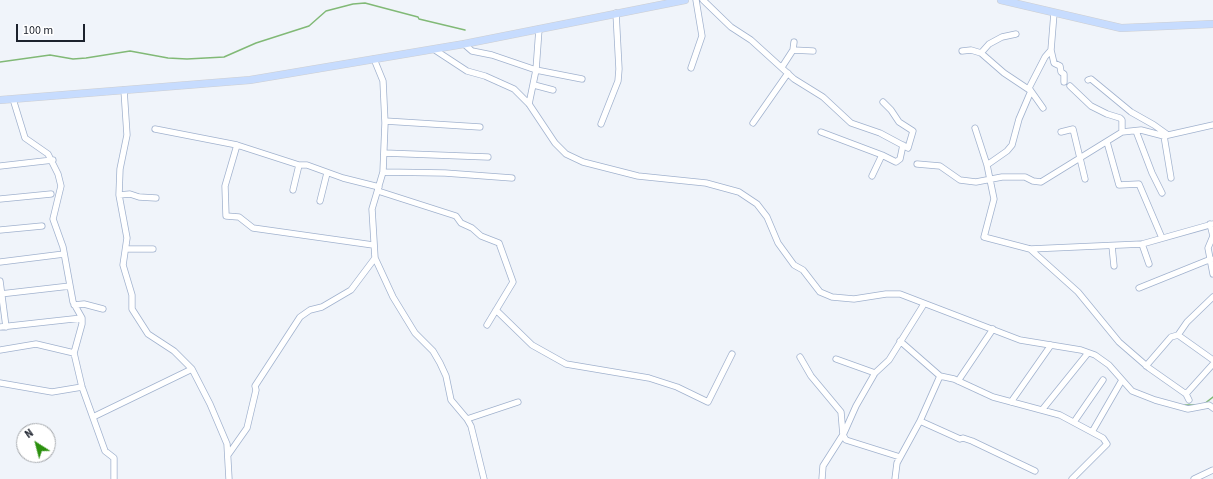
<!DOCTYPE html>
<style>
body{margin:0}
#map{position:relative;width:1213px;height:479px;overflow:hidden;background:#f0f4fa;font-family:"Source Sans 3",sans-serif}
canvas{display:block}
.north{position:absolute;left:16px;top:423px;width:40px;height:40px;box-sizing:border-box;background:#fff;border:1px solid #a4a7ab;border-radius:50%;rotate:324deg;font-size:11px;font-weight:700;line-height:16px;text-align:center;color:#1c222d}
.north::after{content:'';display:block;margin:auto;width:14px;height:18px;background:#2b900e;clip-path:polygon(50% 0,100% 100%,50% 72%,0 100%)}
.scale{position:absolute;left:16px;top:24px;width:69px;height:18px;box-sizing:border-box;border:2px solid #1c222d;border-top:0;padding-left:5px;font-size:12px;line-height:14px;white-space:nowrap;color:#1c222d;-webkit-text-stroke:3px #fff;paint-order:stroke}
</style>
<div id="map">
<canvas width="1213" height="479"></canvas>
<div class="north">N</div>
<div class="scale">100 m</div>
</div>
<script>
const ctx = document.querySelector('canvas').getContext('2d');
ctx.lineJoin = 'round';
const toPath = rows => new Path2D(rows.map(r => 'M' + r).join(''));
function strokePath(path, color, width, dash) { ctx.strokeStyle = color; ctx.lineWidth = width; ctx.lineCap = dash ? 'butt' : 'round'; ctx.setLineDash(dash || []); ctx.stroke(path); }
strokePath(toPath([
 [0,62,50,55,73,59,86,58,130,51,168,58,187,59,224,57,256,43,309,26,326,11,353,4,365,3,380,7,418,17,419,19,465,30],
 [1204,404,1213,397],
 [1185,405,1195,405]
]), '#81b976', 1.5);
const minor = toPath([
 [703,0,731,27,751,40,794,79,823,97,851,123,880,133,908,148,913,131,899,122,891,110,883,102],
 [464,44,472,51,492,55,536,70,582,79],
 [435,50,467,71,485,76,514,89,529,104,555,143,566,154,583,162,638,176,706,183,739,192,757,204,767,217,778,243,794,265,803,270,820,292,832,297,854,299,886,294,900,294,1020,340,1081,350,1095,355,1109,365,1132,391,1155,400,1188,409,1209,405,1213,408],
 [793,50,813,51],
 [1051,50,1054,63,1060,66,1061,72,1064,74,1064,82],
 [962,51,971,50,981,53,1004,73,1031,91,1043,108],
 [981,53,989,44,1002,37,1016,34],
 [374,59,383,81,385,123,383,172,372,209,375,258,393,297,415,333,433,351,440,363,446,376,451,400,467,419,471,426,484,479],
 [782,67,793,50,794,42],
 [691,68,702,36,696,0],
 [1088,80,1091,79,1131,112,1154,125,1168,135],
 [534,85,553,90],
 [1070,86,1091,106,1107,114,1120,118,1122,120,1122,132],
 [124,90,127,135,120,169,119,195,127,238,123,265,132,295,132,309,148,334,174,351,192,369,210,404,227,444,229,479],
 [13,99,25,138,48,154,58,174,61,186,53,219,63,247,73,302,82,318,82,324,74,353,82,387,105,451,114,458,114,479],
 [529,104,536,70,539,29],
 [385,121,480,127],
 [753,123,788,73],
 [601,124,618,81,619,69,616,13],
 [975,128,987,165,994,199,984,237,1030,249,1142,244,1213,224],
 [155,129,237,145,299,165,307,165,343,178,379,187],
 [1136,131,1152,173,1162,193],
 [821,132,882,155,896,162,900,159,903,145],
 [1061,132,1073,129,1085,179],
 [1164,136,1171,178],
 [1107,142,1119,185,1139,184,1162,238],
 [237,145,225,186,226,216,239,217,253,228,373,245],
 [384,153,488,157],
 [917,164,940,166,960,180,976,182,1002,177,1025,177,1033,181,1041,182,1122,132,1141,130,1164,136,1213,125],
 [987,165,1007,151,1012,145,1019,119,1031,91,1029,88,1045,57,1051,50,1054,13],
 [0,166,53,160],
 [383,172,445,173,512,178],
 [872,176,882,155],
 [293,190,299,165],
 [378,191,456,216,461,223,472,228,481,236,499,243,513,282,487,325],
 [119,195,130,194,139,197,156,198],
 [0,199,51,194],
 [320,201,327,173],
 [1210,224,1213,236,1208,248,1213,274],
 [0,230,42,226],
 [1142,244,1149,264],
 [1112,246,1114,266],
 [126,249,153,249],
 [1030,249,1078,292,1119,342,1149,368,1186,394,1189,400],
 [0,262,64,254],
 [0,281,6,327],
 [1139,288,1211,259],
 [0,294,70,286],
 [74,305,84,304,103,309],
 [496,310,532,345,566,364,649,378,677,387,708,402,732,354],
 [0,327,82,318],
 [1178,335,1213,360],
 [900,341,940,376,954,379,993,397,1060,415,1103,438,1107,444,1072,479],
 [0,350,36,344,74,353],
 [800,357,811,376,841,412,843,435,846,440,900,457],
 [836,359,875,373],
 [1146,366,1171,337,1178,335,1187,322,1213,297],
 [958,381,993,329],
 [0,383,52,392,82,387],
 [1186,394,1213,364],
 [1011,402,1051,345],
 [1042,410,1088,353],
 [93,417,192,369],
 [467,419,518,402],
 [920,421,960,439,963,438,972,441,1035,471],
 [1074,422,1103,380],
 [1092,432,1122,380],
 [228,455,247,428,256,390,255,386,300,317,310,310,322,307,351,290,375,258],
 [822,479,823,466,844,433,856,406,875,373,889,360,924,304],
 [895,479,897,463,920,421,940,376],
 [1194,479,1213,470]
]);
const major = toPath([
 [1001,0,1121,28,1213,24],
 [0,100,250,80,464,44,685,0]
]);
strokePath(minor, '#a1b2ce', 7);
strokePath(major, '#cdced1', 8);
strokePath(minor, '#fff', 5.5);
strokePath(major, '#c7dcfe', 7);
</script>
